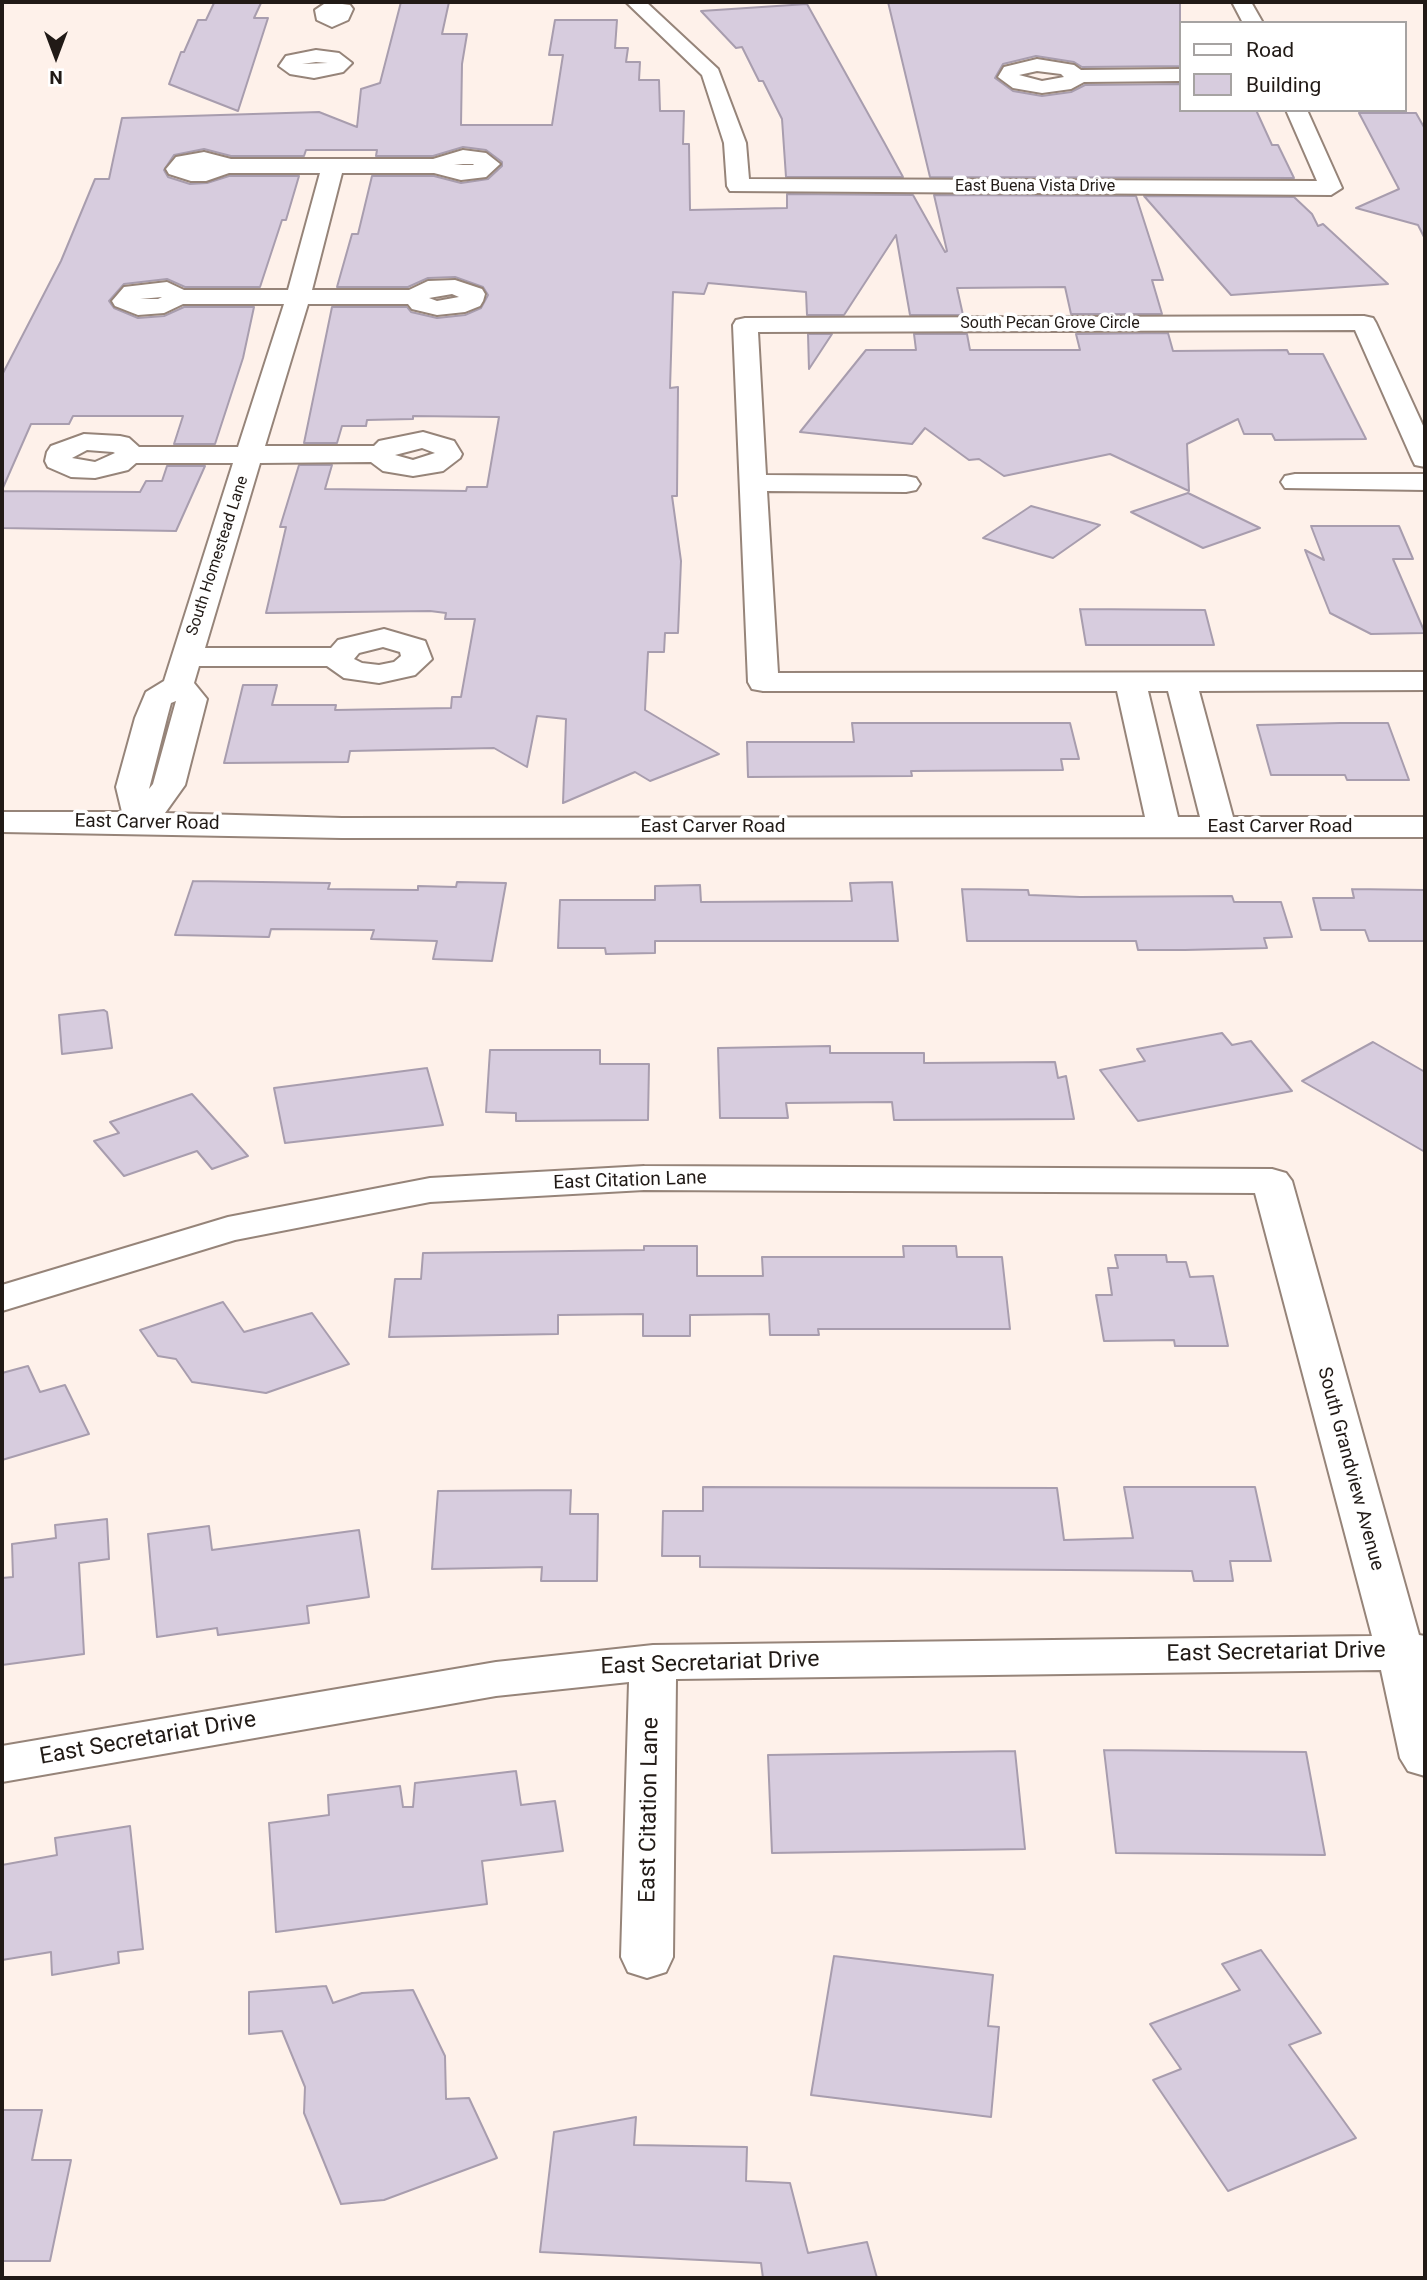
<!DOCTYPE html>
<style>
body{margin:0}
#map{position:relative;width:1427px;height:2280px;overflow:hidden;background:#fef1ea;font-family:Roboto,sans-serif}
canvas{display:block}
.frame{position:absolute;inset:0;border:4px solid #211a16;pointer-events:none}
.legend{position:absolute;left:1179px;top:21px;width:228px;height:91px;box-sizing:border-box;background:#fff;border:2px solid #a6a3a2;margin:0;padding:9px 12px;list-style:none;font-size:21px;color:#211a16}
.legend li{display:flex;align-items:center;gap:14px;height:35px}
.legend b{width:35px;border:2px solid #a6a3a2}
.north{position:absolute;left:21px;top:21px;width:70px;height:70px;-webkit-text-stroke:5px #fff;paint-order:stroke;rotate:180deg;font-size:19px;font-weight:700;line-height:28px;text-align:center;color:#211a16}
.north::after{content:'';display:block;margin:auto;width:24px;height:32px;background:#211a16;clip-path:polygon(50% 0,100% 100%,50% 72%,0 100%)}
</style>
<div id="map">
<canvas width="1427" height="2280"></canvas>
<div class="frame"></div>
<ul class="legend">
<li><b style="height:9px;background:#fff"></b>Road</li>
<li><b style="height:19px;background:#d7ccde"></b>Building</li>
</ul>
<div class="north">N</div>
</div>
<script>
const ctx = document.querySelector('canvas').getContext('2d');
ctx.lineJoin = 'round';
function fill(path, color) { ctx.fillStyle = color; ctx.fill(path, 'evenodd'); }
const toPath = rows => new Path2D(rows.map(r => 'M' + r).join(''));
function strokePath(path, color, width, dash) { ctx.strokeStyle = color; ctx.lineWidth = width; ctx.lineCap = dash ? 'butt' : 'round'; ctx.setLineDash(dash || []); ctx.stroke(path); }
function drawText(font, color, halo, rows, align = 'center') {
  ctx.font = font + ' Roboto,sans-serif'; ctx.lineWidth = 7; ctx.setLineDash([]); ctx.textBaseline = 'middle'; ctx.strokeStyle = halo; ctx.fillStyle = color; for (const [text, x, y, turn = 0] of rows) {
    ctx.save(); ctx.translate(x, y); ctx.rotate((+turn || 0) * Math.PI / 180); ctx.textAlign = isNaN(turn) ? turn : align; if (halo) ctx.strokeText(text, 0, 0); ctx.fillText(text, 0, 0); ctx.restore();
  }
}
const building = toPath([
 [401,2,449,2,442,34,467,34,462,64,461,125,552,125,563,55,549,55,555,20,617,20,615,48,628,48,626,62,640,62,639,80,659,80,660,111,684,111,683,144,689,144,690,210,787,208,787,194,913,195,945,252,947,251,934,195,1136,196,1163,280,1152,280,1162,314,1071,314,1065,287,957,288,963,315,910,315,896,235,844,315,807,315,806,292,708,283,704,294,673,292,670,388,678,387,677,496,672,496,681,561,678,633,665,633,664,652,648,652,645,710,719,754,650,781,635,772,563,803,566,719,537,716,527,767,494,748,350,751,348,762,224,763,243,685,277,685,272,705,336,705,335,710,451,708,452,697,461,697,475,619,445,619,446,613,430,611,266,613,286,527,280,527,299,465,332,465,325,489,466,491,467,487,487,487,499,417,413,416,413,419,367,420,366,426,342,426,337,443,304,443,332,307,407,307,411,312,437,318,465,315,481,308,488,295,483,287,455,277,428,278,408,287,337,287,352,234,358,234,372,176,434,176,461,183,488,179,502,166,502,162,486,150,463,147,433,156,376,156,377,150,306,150,304,156,231,156,204,149,174,155,164,170,168,177,190,184,207,183,229,176,299,176,286,220,282,220,260,287,185,287,167,279,124,284,109,301,114,308,138,318,164,316,184,307,254,307,243,358,215,444,174,444,183,416,73,416,69,424,31,424,2,490,2,375,61,261,95,179,109,179,122,118,319,112,357,127,361,89,380,83,401,2],
 [888,2,1180,2,1180,66,1082,67,1074,62,1036,56,1003,64,995,78,1013,91,1042,96,1071,92,1085,85,1180,84,1180,110,1256,110,1272,145,1278,145,1294,178,930,177,888,2],
 [214,3,261,3,254,18,268,18,238,111,169,84,181,52,184,52,198,20,206,20,214,3],
 [807,4,885,144,903,177,786,177,782,119,763,81,759,81,742,47,736,48,701,11,807,4],
 [1359,113,1416,113,1425,129,1425,239,1418,225,1356,208,1399,189,1359,113],
 [1144,196,1294,197,1312,214,1318,226,1323,224,1388,284,1231,295,1144,196],
 [1168,333,1173,351,1287,350,1289,354,1323,354,1366,439,1275,440,1272,434,1244,434,1238,419,1187,444,1189,491,1110,454,1004,476,979,459,969,460,925,428,912,444,800,432,866,350,916,350,914,334,967,334,970,350,1080,350,1076,334,1168,333],
 [808,334,832,334,809,369,808,334],
 [167,466,205,466,176,531,2,528,2,491,140,492,146,481,162,481,167,466],
 [1188,493,1260,528,1203,548,1131,512,1188,493],
 [1031,506,1100,525,1053,558,983,538,1031,506],
 [1311,526,1399,526,1413,559,1393,559,1425,633,1371,634,1330,613,1305,550,1324,560,1311,526],
 [1080,609,1205,610,1214,645,1086,645,1080,609],
 [852,723,1070,723,1079,759,1061,759,1063,770,911,771,912,776,748,777,747,742,854,742,852,723],
 [1340,723,1388,723,1409,780,1347,780,1345,775,1271,775,1257,725,1340,723],
 [193,881,330,883,328,889,418,890,418,886,456,887,457,882,506,883,492,961,433,959,437,941,371,939,374,930,271,929,269,937,175,935,193,881],
 [892,882,898,941,655,941,655,953,606,954,605,948,558,948,560,900,655,900,655,886,700,885,701,902,852,901,850,883,892,882],
 [962,889,1028,890,1029,895,1080,897,1232,896,1234,902,1281,902,1292,937,1264,938,1267,948,1185,950,1138,950,1136,941,967,941,962,889],
 [1352,889,1425,890,1425,941,1369,941,1365,930,1321,930,1313,898,1354,898,1352,889],
 [104,1010,107,1012,112,1048,62,1054,59,1015,104,1010],
 [1222,1033,1232,1045,1251,1041,1292,1091,1138,1121,1100,1070,1145,1061,1137,1049,1222,1033],
 [1373,1042,1425,1072,1425,1152,1302,1081,1373,1042],
 [830,1046,830,1053,924,1053,924,1063,1055,1062,1058,1078,1066,1076,1074,1119,894,1120,892,1102,786,1103,788,1118,720,1118,718,1048,830,1046],
 [490,1050,600,1050,600,1064,649,1064,648,1120,516,1121,516,1113,486,1112,490,1050],
 [427,1068,443,1125,285,1143,274,1088,427,1068],
 [192,1094,248,1156,212,1169,197,1151,124,1176,94,1141,119,1133,110,1122,192,1094],
 [644,1246,697,1246,697,1276,763,1276,762,1257,904,1257,903,1246,956,1246,957,1257,1002,1257,1010,1329,818,1329,819,1335,770,1335,769,1314,690,1315,690,1336,643,1336,643,1314,558,1315,558,1334,389,1337,395,1279,421,1279,423,1253,644,1250,644,1246],
 [1115,1255,1166,1255,1167,1262,1186,1262,1190,1277,1213,1276,1228,1346,1175,1346,1174,1340,1104,1341,1096,1295,1112,1295,1108,1268,1118,1268,1115,1255],
 [223,1302,244,1332,312,1313,349,1364,266,1393,192,1382,176,1359,158,1356,140,1330,223,1302],
 [28,1366,40,1392,65,1385,89,1434,2,1460,2,1373,28,1366],
 [703,1487,1057,1488,1064,1540,1133,1538,1124,1487,1255,1487,1271,1561,1230,1561,1233,1581,1194,1581,1192,1571,700,1567,700,1556,662,1556,663,1511,703,1511,703,1487],
 [571,1490,570,1514,598,1514,597,1581,541,1581,542,1567,432,1569,438,1491,571,1490],
 [107,1519,109,1559,79,1563,84,1654,2,1665,2,1578,13,1577,12,1544,56,1538,55,1525,107,1519],
 [209,1526,212,1550,359,1530,369,1597,307,1606,309,1623,218,1635,217,1628,157,1637,148,1534,209,1526],
 [1104,1750,1306,1752,1325,1855,1116,1853,1104,1750],
 [1015,1751,1025,1849,772,1853,768,1755,1015,1751],
 [516,1771,521,1805,555,1801,563,1851,482,1861,487,1904,276,1932,269,1823,329,1815,328,1795,400,1786,403,1807,413,1807,415,1783,516,1771],
 [130,1826,143,1949,118,1952,119,1963,52,1975,51,1952,2,1960,2,1865,57,1855,55,1838,130,1826],
 [1261,1950,1321,2033,1289,2045,1356,2138,1228,2191,1153,2080,1181,2069,1150,2024,1240,1990,1222,1964,1261,1950],
 [834,1956,993,1975,988,2026,999,2027,991,2117,811,2095,834,1956],
 [326,1986,333,2003,362,1993,413,1990,445,2056,446,2099,469,2098,497,2158,384,2200,341,2204,304,2113,305,2087,282,2031,249,2034,249,1992,326,1986],
 [2,2110,42,2110,32,2160,71,2160,50,2261,2,2261,2,2110],
 [636,2117,634,2145,747,2147,746,2181,790,2183,808,2253,867,2242,877,2278,763,2278,761,2263,540,2252,554,2132,636,2117]
]);
fill(building, '#d7ccde');
strokePath(building, '#a89dae', 2);
const minor = toPath([
 [327,2,350,5,353,9,348,20,332,27,317,20,315,10,327,2],
 [626,2,646,2,718,69,746,143,749,179,1317,181,1286,110,1307,110,1342,188,1331,195,730,191,727,186,724,143,702,75,626,2],
 [1232,2,1251,2,1263,23,1243,23,1232,2],
 [316,50,339,53,352,63,343,72,314,78,290,74,279,66,286,56,316,50],
 [316,62,328,63,302,64,316,62],
 [1037,59,1074,65,1081,70,1180,69,1180,81,1084,82,1071,89,1042,93,1013,88,998,77,1004,67,1037,59],
 [1037,71,1061,74,1064,77,1042,81,1019,75,1037,71],
 [463,150,486,153,500,164,486,177,461,180,434,173,342,173,312,290,409,290,428,281,455,280,482,289,485,294,483,301,480,306,465,312,437,315,412,309,408,304,308,304,265,446,374,446,379,441,423,432,454,441,462,454,460,458,443,471,413,476,383,471,371,462,260,463,205,648,331,648,338,640,384,629,425,641,432,659,415,675,379,683,344,678,327,666,199,666,194,683,207,699,185,785,165,813,342,818,1145,817,1117,691,763,691,752,689,748,682,733,325,736,320,745,318,1364,316,1373,318,1376,323,1425,430,1425,467,1415,465,1412,459,1355,330,758,332,766,475,906,476,916,478,920,484,916,490,906,492,767,491,778,673,1425,672,1425,690,1199,691,1233,817,1425,817,1425,837,342,838,2,832,2,812,122,812,116,787,135,718,146,692,164,681,233,463,136,463,128,470,95,478,71,477,48,467,45,461,47,452,51,446,84,434,120,436,129,438,139,447,238,447,284,304,183,304,164,313,138,315,115,306,112,301,124,287,167,282,184,290,288,290,320,173,229,173,206,181,191,181,169,174,166,169,176,157,204,152,231,159,433,159,463,150],
 [463,164,473,164,474,165,454,165,463,164],
 [452,294,459,297,437,301,429,298,452,294],
 [162,297,158,299,139,299,140,299,162,297],
 [422,448,435,453,413,460,395,455,422,448],
 [87,450,113,452,115,453,95,462,72,458,87,450],
 [383,647,400,652,401,656,394,662,379,665,362,663,354,659,359,653,383,647],
 [1148,691,1168,691,1200,817,1178,817,1148,691],
 [176,701,153,784,149,789,167,718,171,703,176,701],
 [1295,474,1425,474,1425,490,1285,488,1281,482,1285,476,1295,474],
 [644,1166,1272,1169,1286,1173,1292,1181,1419,1635,1425,1636,1425,1776,1408,1771,1400,1758,1381,1670,676,1679,673,1957,666,1972,647,1978,628,1972,621,1957,629,1682,496,1696,2,1782,2,1746,496,1662,653,1645,1372,1636,1255,1193,644,1190,430,1202,235,1240,2,1311,2,1285,228,1217,430,1178,644,1166]
]);
strokePath(minor, '#968479', 4);
fill(minor, '#fff');
drawText('16px', '#211a16', '#fff', [
 ["East Buena Vista Drive",1035,187],
 ["South Pecan Grove Circle",1050,324],
 ["South Homestead Lane",218,556,-72]
]);
drawText('19px', '#211a16', '#fff', [
 ["East Carver Road",147,823,1],
 ["East Carver Road",713,827],
 ["East Carver Road",1280,827],
 ["East Citation Lane",630,1181,-2],
 ["South Grandview Avenue",1350,1469,75]
]);
drawText('23px', '#211a16', '#fff', [
 ["East Secretariat Drive",1276,1653,-1],
 ["East Secretariat Drive",710,1664,-2],
 ["East Secretariat Drive",148,1739,-10],
 ["East Citation Lane",650,1810,-89]
]);
</script>
